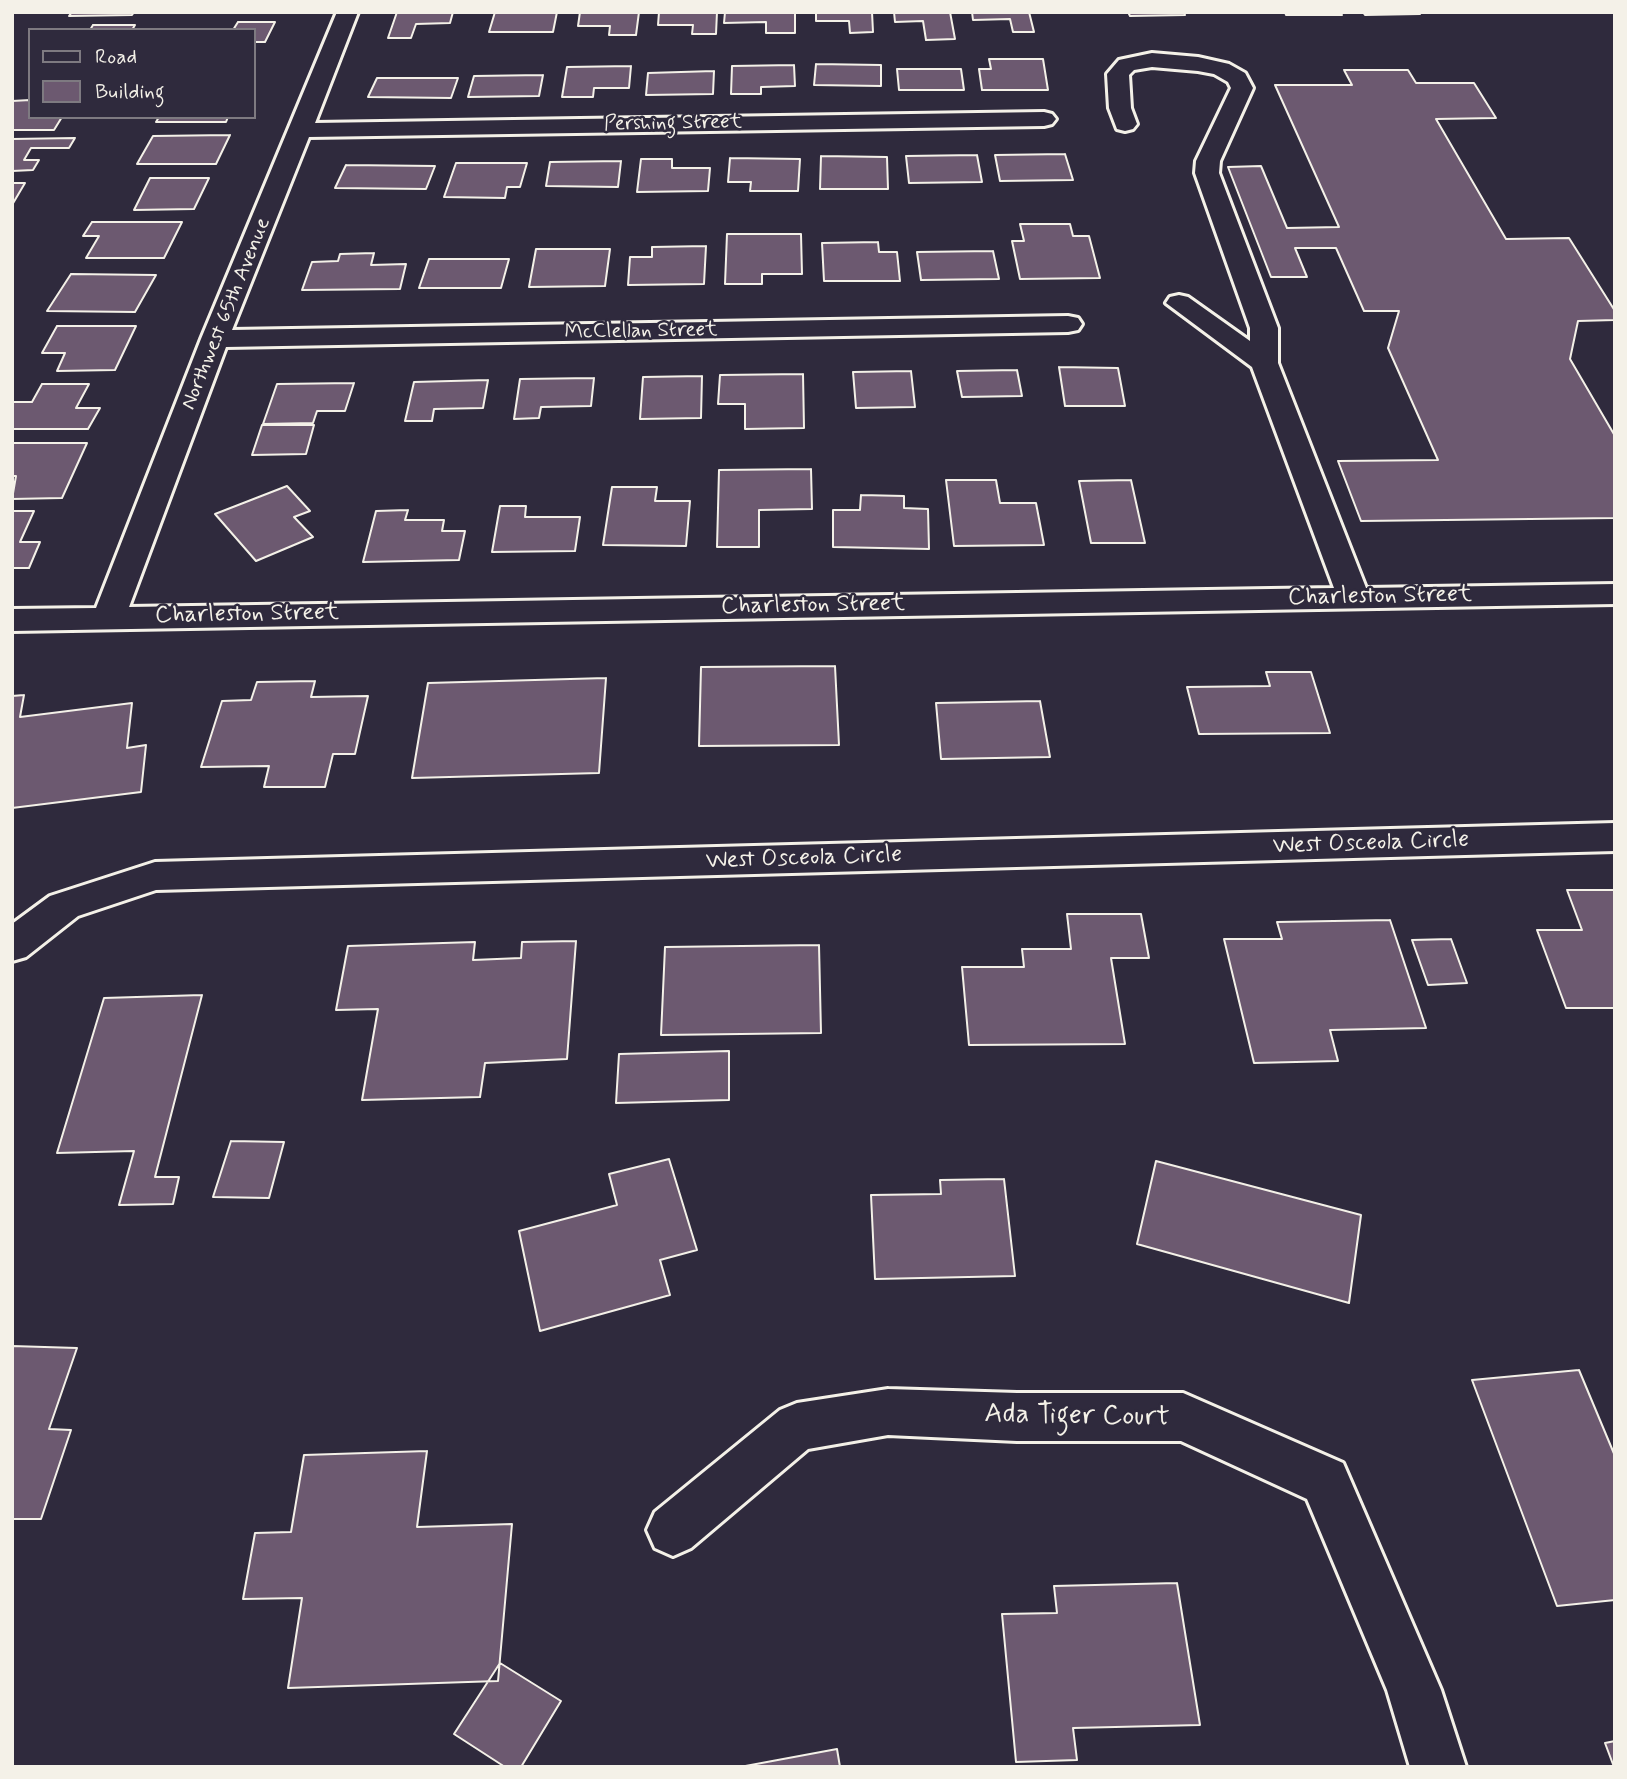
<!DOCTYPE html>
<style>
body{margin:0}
#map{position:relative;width:1627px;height:1779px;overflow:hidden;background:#2f2a3d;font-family:Mynerve,sans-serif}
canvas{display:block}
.frame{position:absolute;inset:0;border:14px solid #f4f1e8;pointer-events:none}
.legend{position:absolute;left:28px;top:28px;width:228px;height:91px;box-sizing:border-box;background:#2f2a3d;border:2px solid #7e7a81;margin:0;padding:9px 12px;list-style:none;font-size:21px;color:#f4f1e8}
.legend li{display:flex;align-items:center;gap:14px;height:35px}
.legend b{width:35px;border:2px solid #7e7a81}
</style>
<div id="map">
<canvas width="1627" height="1779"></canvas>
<div class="frame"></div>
<ul class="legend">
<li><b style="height:9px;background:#2f2a3d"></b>Road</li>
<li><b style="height:19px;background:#6c5970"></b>Building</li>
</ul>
</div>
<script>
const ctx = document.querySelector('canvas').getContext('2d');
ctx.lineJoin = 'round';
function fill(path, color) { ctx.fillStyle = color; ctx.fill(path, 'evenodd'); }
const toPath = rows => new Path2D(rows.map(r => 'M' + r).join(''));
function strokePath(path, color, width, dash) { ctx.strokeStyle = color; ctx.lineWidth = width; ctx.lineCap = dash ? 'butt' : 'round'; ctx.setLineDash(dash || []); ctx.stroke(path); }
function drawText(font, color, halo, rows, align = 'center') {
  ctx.font = font + ' Mynerve,sans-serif'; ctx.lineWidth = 5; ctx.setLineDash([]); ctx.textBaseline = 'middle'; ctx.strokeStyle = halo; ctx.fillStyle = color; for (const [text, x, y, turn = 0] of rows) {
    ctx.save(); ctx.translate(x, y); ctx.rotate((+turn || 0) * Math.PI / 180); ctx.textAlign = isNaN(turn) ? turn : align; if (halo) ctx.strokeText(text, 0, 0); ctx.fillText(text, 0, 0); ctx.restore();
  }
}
const building = toPath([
 [72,12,134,12,132,15,69,16,72,12],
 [397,12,453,12,450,23,416,24,411,38,388,38,397,12],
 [495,12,557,12,553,32,489,32,495,12],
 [580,12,639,12,636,35,609,35,610,26,578,26,580,12],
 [659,12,717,12,716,34,692,34,693,25,658,25,659,12],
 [725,12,795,12,795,33,766,33,766,22,724,23,725,12],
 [816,12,872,12,873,32,850,33,849,21,816,21,816,12],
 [894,12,950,12,955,39,926,40,923,21,895,22,894,12],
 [972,12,1029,12,1034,32,1013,32,1010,19,973,20,972,12],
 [1128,12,1184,12,1185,15,1130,16,1128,12],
 [1285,12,1340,12,1342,15,1286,15,1285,12],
 [1363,12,1419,12,1420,14,1365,15,1363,12],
 [238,22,275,22,265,42,254,42,254,30,233,30,238,22],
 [93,25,135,25,132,30,90,30,93,25],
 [989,59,1043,59,1048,90,982,90,979,69,991,69,989,59],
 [816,64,881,65,881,86,814,85,816,64],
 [794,65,795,86,761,87,761,94,731,94,732,66,794,65],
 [631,66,629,88,594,88,593,97,562,97,567,67,631,66],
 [897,69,961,69,964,90,899,90,897,69],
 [1344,70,1408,70,1416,83,1474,83,1496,118,1436,119,1506,239,1569,238,1615,311,1615,320,1578,321,1570,359,1615,436,1615,518,1361,521,1338,461,1438,460,1388,348,1399,311,1364,311,1336,248,1295,248,1307,277,1271,277,1228,167,1261,166,1287,228,1339,227,1275,85,1352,85,1344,70],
 [714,71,713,94,646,95,648,73,714,71],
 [543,75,539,96,468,97,474,76,543,75],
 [377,78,458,78,451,98,368,97,377,78],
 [30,100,30,117,62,117,54,130,12,130,12,101,30,100],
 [159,117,228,117,226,122,156,122,159,117],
 [230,135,216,164,137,164,153,136,230,135],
 [75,138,69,148,31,148,24,160,39,160,33,170,12,171,12,139,75,138],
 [1065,154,1073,180,1000,181,995,155,1065,154],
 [977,155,982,182,909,183,906,156,977,155],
 [821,156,887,157,888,189,820,189,821,156],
 [730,158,800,159,798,191,750,191,751,182,728,182,730,158],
 [641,159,672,159,672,168,710,168,708,191,637,192,641,159],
 [621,161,618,187,546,186,550,162,621,161],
 [456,163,527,163,520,187,507,187,505,198,444,197,456,163],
 [346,165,435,166,426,189,335,188,346,165],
 [150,178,209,178,194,209,134,210,150,178],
 [12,183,25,183,12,205,12,183],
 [92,222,182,222,164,258,86,258,99,236,83,236,92,222],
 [1020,224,1070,224,1073,236,1089,236,1100,278,1020,279,1012,241,1024,241,1020,224],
 [727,234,801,234,802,274,762,274,762,284,725,284,727,234],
 [878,242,879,252,897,252,900,281,824,281,822,243,878,242],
 [706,246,704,284,628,285,630,257,652,257,652,247,706,246],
 [536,249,610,249,605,286,529,287,536,249],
 [993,251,999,279,921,280,917,252,993,251],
 [374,253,371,265,406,264,400,289,302,290,312,262,338,261,340,254,374,253],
 [429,259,509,259,501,288,419,288,429,259],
 [71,274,156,275,135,312,47,311,71,274],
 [57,326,136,326,115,370,57,371,65,353,42,353,57,326],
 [1059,367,1118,368,1125,406,1065,406,1059,367],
 [1017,370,1022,396,962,397,957,371,1017,370],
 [911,371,915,407,856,408,853,372,911,371],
 [803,374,804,428,745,429,745,404,718,404,720,375,803,374],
 [702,376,701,418,640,419,643,377,702,376],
 [594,378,591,406,541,407,539,418,514,419,520,379,594,378],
 [488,380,483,408,434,409,432,421,405,421,414,382,488,380],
 [354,383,345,411,317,411,313,423,263,424,277,384,354,383],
 [42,384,89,384,76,408,100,408,88,429,12,429,12,402,32,402,42,384],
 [262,425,314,425,306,454,252,455,262,425],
 [12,443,87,443,62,498,12,499,16,476,12,476,12,443],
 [811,469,812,509,759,510,759,547,717,547,719,470,811,469],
 [946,480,996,480,1000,503,1036,503,1044,545,954,546,946,480],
 [1131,480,1145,543,1091,543,1079,481,1131,480],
 [287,486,310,511,294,517,313,537,256,561,215,514,287,486],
 [612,487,657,487,655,501,690,501,686,546,603,545,612,487],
 [861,495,904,496,904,508,928,509,929,549,833,547,833,510,860,510,861,495],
 [500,506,526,506,525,517,580,517,575,551,492,552,500,506],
 [408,510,405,520,444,520,442,531,465,531,459,560,363,562,376,511,408,510],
 [12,511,34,511,20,542,40,542,29,568,12,568,12,511],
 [835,666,839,745,699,746,701,667,835,666],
 [1266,672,1311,672,1330,733,1199,734,1187,687,1270,686,1266,672],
 [606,678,599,773,412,778,428,683,606,678],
 [315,681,311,697,368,696,355,754,333,754,325,787,264,787,269,766,201,767,222,701,251,700,257,682,315,681],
 [24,695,20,717,132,703,127,748,146,745,141,792,12,808,12,696,24,695],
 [1040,701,1050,757,941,759,936,703,1040,701],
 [1567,890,1615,890,1615,1008,1566,1008,1537,930,1582,930,1567,890],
 [1067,914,1141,914,1149,958,1111,958,1125,1044,969,1045,962,967,1024,967,1022,949,1071,949,1067,914],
 [1390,920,1426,1028,1330,1030,1338,1061,1254,1063,1224,939,1282,939,1277,922,1390,920],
 [1451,939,1467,983,1428,985,1412,940,1451,939],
 [576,941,567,1059,485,1063,480,1097,362,1100,378,1009,336,1010,348,946,475,942,473,960,521,958,522,942,576,941],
 [819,945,821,1033,661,1035,665,947,819,945],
 [202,995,155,1177,179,1177,173,1204,119,1205,134,1151,57,1153,104,998,202,995],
 [729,1051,729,1100,616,1103,619,1054,729,1051],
 [231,1141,284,1142,269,1198,213,1197,231,1141],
 [669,1159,697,1250,660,1260,670,1295,540,1331,519,1231,617,1205,609,1174,669,1159],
 [1156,1161,1361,1215,1349,1303,1137,1244,1156,1161],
 [1004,1179,1015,1276,875,1279,871,1195,941,1194,940,1180,1004,1179],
 [12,1346,77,1348,49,1429,71,1430,41,1519,12,1519,12,1346],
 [1579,1370,1615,1456,1615,1600,1557,1606,1472,1380,1579,1370],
 [427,1451,417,1527,512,1524,498,1681,288,1688,302,1598,243,1599,255,1533,291,1532,304,1455,427,1451],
 [1177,1583,1200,1725,1073,1728,1077,1760,1016,1762,1002,1614,1057,1613,1054,1586,1177,1583],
 [500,1663,561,1701,521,1767,505,1767,454,1734,500,1663],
 [1615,1741,1615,1767,1614,1767,1605,1743,1615,1741],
 [837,1749,840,1767,740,1767,837,1749]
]);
fill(building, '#6c5970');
strokePath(building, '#f4f1e8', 2);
const minor = toPath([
 [337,12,358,12,315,123,1044,112,1052,114,1056,119,1052,124,1044,126,309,137,232,330,1068,316,1078,318,1082,324,1078,330,1068,332,226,347,129,607,1334,588,1252,367,1166,303,1170,297,1179,295,1188,297,1250,341,1250,328,1195,173,1196,161,1231,88,1228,82,1214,74,1198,71,1152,67,1134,70,1129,75,1131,108,1137,124,1133,129,1125,131,1117,129,1109,108,1107,74,1119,60,1152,53,1198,57,1229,64,1245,73,1253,88,1220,161,1219,173,1278,328,1278,363,1366,588,1615,584,1615,604,12,631,12,609,96,608,201,339,337,12],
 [1615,823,1615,851,156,890,78,916,26,957,12,961,12,924,50,896,155,862,1615,823],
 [888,1389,1017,1393,1183,1393,1343,1463,1441,1690,1466,1767,1410,1767,1387,1690,1307,1499,1181,1441,1017,1441,888,1435,808,1449,691,1548,673,1556,655,1548,647,1530,655,1512,780,1410,797,1403,888,1389]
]);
strokePath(minor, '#f4f1e8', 6);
fill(minor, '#2f2a3d');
drawText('21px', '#f4f1e8', '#2f2a3d', [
 ["Pershing Street",673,124,-1],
 ["Northwest 65th Avenue",227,314,-68],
 ["McClellan Street",641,332,-1]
]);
drawText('24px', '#f4f1e8', '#2f2a3d', [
 ["Charleston Street",1380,597,-1],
 ["Charleston Street",813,606,-1],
 ["Charleston Street",247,615,-1],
 ["West Osceola Circle",1371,844,-2],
 ["West Osceola Circle",804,859,-2]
]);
drawText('28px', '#f4f1e8', '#2f2a3d', [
 ["Ada Tiger Court",1077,1417,1]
]);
</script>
